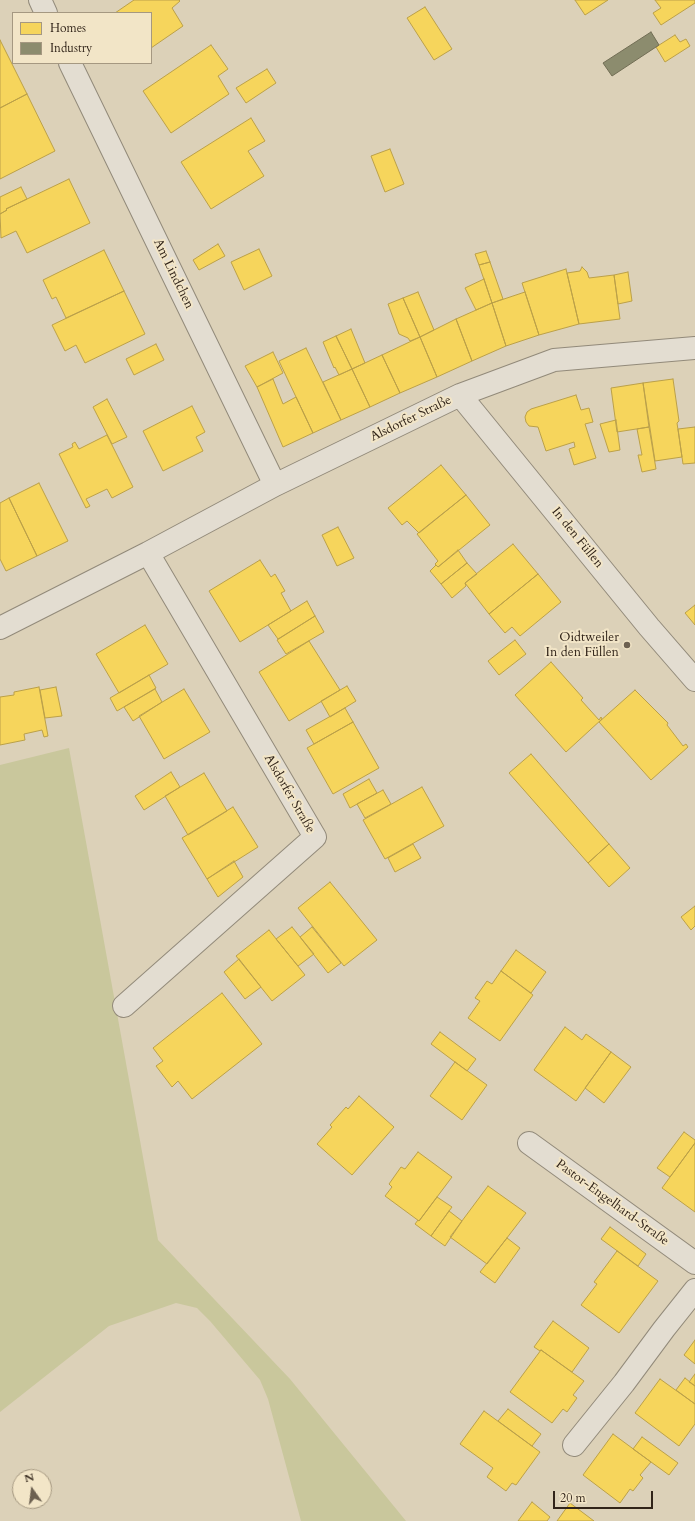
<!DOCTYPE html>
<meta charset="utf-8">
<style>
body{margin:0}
#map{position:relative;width:695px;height:1521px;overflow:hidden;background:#dcd1b8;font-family:Cardo,serif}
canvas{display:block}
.legend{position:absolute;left:12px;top:12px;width:140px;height:52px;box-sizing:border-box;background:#f2e5c7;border:1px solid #a59881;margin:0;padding:5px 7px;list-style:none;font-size:12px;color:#312419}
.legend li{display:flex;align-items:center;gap:8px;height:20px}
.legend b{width:20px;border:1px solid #a59881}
.north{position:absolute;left:12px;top:1469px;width:40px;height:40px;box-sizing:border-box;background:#f2e5c7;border:1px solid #a59881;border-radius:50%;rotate:346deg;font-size:11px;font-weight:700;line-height:16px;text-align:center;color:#312419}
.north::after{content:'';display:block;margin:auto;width:14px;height:18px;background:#6d6151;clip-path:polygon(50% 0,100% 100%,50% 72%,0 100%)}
.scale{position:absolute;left:553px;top:1491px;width:100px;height:18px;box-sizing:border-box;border:2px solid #312419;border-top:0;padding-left:5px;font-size:12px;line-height:14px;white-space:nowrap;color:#312419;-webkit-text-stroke:3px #f2e5c7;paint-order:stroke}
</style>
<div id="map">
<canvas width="695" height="1521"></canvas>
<ul class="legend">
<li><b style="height:11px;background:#f6d55c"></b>Homes</li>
<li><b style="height:11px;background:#8c8c6e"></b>Industry</li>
</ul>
<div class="north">N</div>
<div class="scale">20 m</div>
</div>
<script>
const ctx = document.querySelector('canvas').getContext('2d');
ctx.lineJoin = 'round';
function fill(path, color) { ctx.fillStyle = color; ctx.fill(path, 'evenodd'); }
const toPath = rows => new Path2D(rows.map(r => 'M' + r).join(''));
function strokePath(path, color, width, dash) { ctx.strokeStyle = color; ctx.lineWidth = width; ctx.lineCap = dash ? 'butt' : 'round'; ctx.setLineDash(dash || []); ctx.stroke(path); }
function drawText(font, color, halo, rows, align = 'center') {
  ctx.font = font + ' Cardo,serif'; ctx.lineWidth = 4; ctx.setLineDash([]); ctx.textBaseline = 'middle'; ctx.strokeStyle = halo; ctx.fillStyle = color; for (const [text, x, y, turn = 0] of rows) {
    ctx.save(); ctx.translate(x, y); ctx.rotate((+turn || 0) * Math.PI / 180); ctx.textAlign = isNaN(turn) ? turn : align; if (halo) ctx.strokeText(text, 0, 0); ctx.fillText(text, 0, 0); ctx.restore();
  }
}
fill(toPath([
 [69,748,158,1240,290,1379,406,1521,301,1521,268,1399,260,1380,210,1321,197,1308,176,1303,109,1326,0,1412,0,765]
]), '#c9c79c');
const homes = toPath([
 [134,0,179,0,180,1,172,8,183,26,151,48,151,13,115,13,134,0],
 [575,0,608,0,585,15,575,0],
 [655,0,695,0,695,3,661,25,653,13,661,8,655,0],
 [425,7,452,49,434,60,407,18,425,7],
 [675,35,680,42,686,39,690,46,665,62,656,47,675,35],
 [0,40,27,94,0,108,0,40],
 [211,45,228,69,218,76,229,94,171,133,143,91,211,45],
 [267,69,276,83,246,103,236,88,267,69],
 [27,94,55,151,0,179,0,108,27,94],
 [251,118,265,141,248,151,264,176,211,209,181,162,251,118],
 [390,149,404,184,385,192,371,156,390,149],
 [69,179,90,223,27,253,16,231,1,238,0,214,7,210,6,209,69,179],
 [21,187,27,199,6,209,7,210,0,214,0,197,21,187],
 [218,244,225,256,199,270,193,260,218,244],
 [259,249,272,276,244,290,231,262,259,249],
 [104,250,124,291,66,318,56,297,52,299,43,280,104,250],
 [486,251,490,262,479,265,475,254,486,251],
 [490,262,503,299,492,303,479,265,490,262],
 [582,267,587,272,589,278,614,275,620,319,579,324,567,273,580,271,582,267],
 [566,269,579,324,539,335,522,283,566,269],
 [628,272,632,301,618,304,614,275,628,272],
 [484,279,492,303,476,310,465,288,484,279],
 [124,291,145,334,85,363,76,345,65,351,52,325,124,291],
 [418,292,434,330,420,337,403,298,418,292],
 [525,292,539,335,506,346,492,303,525,292],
 [403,298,420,337,410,341,408,338,399,334,388,304,403,298],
 [492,303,506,346,472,361,456,319,492,303],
 [456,319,472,361,437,377,420,337,456,319],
 [351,329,365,363,352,369,336,336,351,329],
 [336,336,352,369,339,375,335,367,334,368,323,342,336,336],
 [420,337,437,377,400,393,382,355,420,337],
 [156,344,164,360,134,375,126,359,156,344],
 [306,348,341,420,313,433,279,361,306,348],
 [273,352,283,373,257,387,245,366,273,352],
 [382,355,400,393,370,407,352,369,382,355],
 [352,369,370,407,341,420,323,382,352,369],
 [273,379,283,404,296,397,313,433,283,447,257,387,273,379],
 [673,379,679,421,677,423,682,457,655,461,643,383,673,379],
 [643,383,649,427,617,432,611,388,643,383],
 [576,395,581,410,589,408,593,422,585,424,596,458,574,465,569,449,575,447,574,442,546,451,538,427,529,426,526,422,525,417,527,412,531,409,576,395],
 [107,399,127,437,112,444,93,407,107,399],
 [192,406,205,432,196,437,203,451,163,471,143,431,192,406],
 [616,420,620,450,609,452,600,424,616,420],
 [649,427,656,469,642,472,638,455,642,455,637,429,649,427],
 [695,427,695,463,683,464,678,429,695,427],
 [107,435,133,487,112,498,107,489,86,499,90,506,86,508,59,454,73,447,72,444,75,442,79,449,107,435],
 [441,465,466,495,419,533,407,521,402,525,388,508,441,465],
 [39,483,68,541,37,556,9,498,39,483],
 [466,495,490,525,438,567,435,564,438,561,417,534,466,495],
 [9,498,37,556,6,571,0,559,0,503,9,498],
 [338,527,354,558,337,566,322,535,338,527],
 [513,544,538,574,489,614,465,583,513,544],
 [458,550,467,563,441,584,430,571,436,565,438,567,458,550],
 [260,560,271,577,275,574,285,591,281,593,291,611,240,642,209,591,260,560],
 [467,563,477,574,465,583,466,586,452,598,441,584,467,563],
 [538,574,561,602,520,636,512,627,505,633,489,614,538,574],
 [307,601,315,616,278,639,268,625,307,601],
 [695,605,695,625,685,613,695,605],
 [315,616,324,632,286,654,277,640,315,616],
 [145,625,168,664,119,693,96,654,145,625],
 [515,640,526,654,499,675,488,661,515,640],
 [309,641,340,690,289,721,259,672,309,641],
 [551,662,583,698,581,700,599,720,601,717,602,719,566,752,515,695,551,662],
 [149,675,156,688,117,711,110,698,149,675],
 [347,686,356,701,330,717,321,701,347,686],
 [39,687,48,736,44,737,42,730,24,734,25,740,0,745,0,697,14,695,14,692,39,687],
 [56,687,62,716,45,718,40,690,56,687],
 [155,689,162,702,133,721,124,707,155,689],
 [184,689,210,732,164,759,139,716,184,689],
 [635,690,668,723,667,725,683,746,686,744,688,747,651,780,599,722,635,690],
 [345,708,353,722,314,744,306,730,345,708],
 [353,722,379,768,333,794,307,748,353,722],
 [531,754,609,844,588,863,509,773,531,754],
 [171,772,180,787,144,810,135,796,171,772],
 [204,773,227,811,188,835,165,796,204,773],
 [369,779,377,793,350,808,343,794,369,779],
 [422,787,444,826,385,859,363,820,422,787],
 [383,790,391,804,365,818,357,804,383,790],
 [233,807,258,847,207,879,182,838,233,807],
 [413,844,421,858,395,872,388,858,413,844],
 [609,844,630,868,609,887,588,863,609,844],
 [234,861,243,877,218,897,207,879,234,861],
 [330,882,377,940,344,966,298,908,330,882],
 [695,906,695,926,691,930,681,917,695,906],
 [292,927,314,954,298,966,276,939,292,927],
 [312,927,341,963,328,973,300,937,312,927],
 [269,930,305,975,272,1001,236,956,269,930],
 [516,950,546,972,531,993,501,971,516,950],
 [239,959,261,987,245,999,224,972,239,959],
 [501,971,533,995,500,1041,468,1018,480,1001,475,998,487,981,492,984,501,971],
 [222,993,262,1044,192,1099,178,1081,172,1087,156,1066,163,1061,153,1048,222,993],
 [565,1027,582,1040,586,1034,611,1052,576,1101,534,1070,565,1027],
 [440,1032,476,1059,467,1071,431,1044,440,1032],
 [611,1052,631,1067,604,1103,585,1088,611,1052],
 [455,1062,487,1085,462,1120,430,1096,455,1062],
 [359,1096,394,1127,352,1175,317,1144,332,1127,330,1125,346,1107,348,1109,359,1096],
 [684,1132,695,1140,695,1143,670,1177,657,1168,684,1132],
 [695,1143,695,1212,662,1188,695,1143],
 [418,1152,452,1177,419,1221,385,1196,392,1187,389,1184,401,1167,405,1169,418,1152],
 [488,1186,526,1213,487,1264,450,1237,488,1186],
 [437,1197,452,1207,431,1236,415,1224,418,1220,419,1221,437,1197],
 [449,1211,462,1221,445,1246,431,1236,449,1211],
 [610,1227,646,1254,638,1266,601,1239,610,1227],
 [507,1238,520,1248,495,1283,480,1272,507,1238],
 [617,1251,658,1281,619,1333,581,1305,597,1284,594,1282,617,1251],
 [553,1321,589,1348,572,1372,541,1350,540,1351,534,1347,553,1321],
 [695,1340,695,1364,684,1355,695,1340],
 [541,1350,584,1381,573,1395,577,1398,567,1412,563,1409,552,1423,510,1392,541,1350],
 [695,1374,695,1386,689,1382,695,1374],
 [685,1378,695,1386,695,1404,676,1390,685,1378],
 [660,1379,695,1404,695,1424,679,1446,635,1413,660,1379],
 [508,1409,541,1434,532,1446,498,1421,508,1409],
 [484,1411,540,1452,516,1485,512,1483,506,1491,487,1477,493,1468,460,1444,484,1411],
 [613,1434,651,1462,640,1475,643,1478,633,1491,630,1489,620,1503,583,1475,613,1434],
 [642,1437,678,1463,669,1475,633,1449,642,1437],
 [532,1502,550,1517,547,1521,518,1521,532,1502],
 [570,1503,594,1521,557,1521,570,1503]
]);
fill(homes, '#f6d55c');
strokePath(homes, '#bba048', 1);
const industry = toPath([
 [651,32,659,45,612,76,603,63,651,32]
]);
fill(industry, '#8c8c6e');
strokePath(industry, '#716d54', 1);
const minor = toPath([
 [40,0,46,13],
 [70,63,275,485],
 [460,395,649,627,695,680],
 [0,628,148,553,275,485,460,395,554,360,695,348],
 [124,1006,315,837,148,553],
 [529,1143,695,1263],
 [574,1445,624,1383,664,1329,695,1290]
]);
strokePath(minor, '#928a7a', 24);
strokePath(minor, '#e3ddd1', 22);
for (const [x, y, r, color] of [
 [627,645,4,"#6d6151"]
]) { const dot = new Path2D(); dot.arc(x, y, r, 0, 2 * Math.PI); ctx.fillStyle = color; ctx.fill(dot); strokePath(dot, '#f2e5c7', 1.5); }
drawText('13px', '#312419', '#f2e5c7', [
 ["Am Lindchen",173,274,64],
 ["Alsdorfer Straße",411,419,-26],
 ["In den Füllen",577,538,51],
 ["Alsdorfer Straße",289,794,60],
 ["Pastor-Engelhard-Straße",612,1203,36]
]);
drawText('13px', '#312419', '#f2e5c7', [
 ["Oidtweiler",619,638],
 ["In den Füllen",619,653]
], 'right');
</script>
